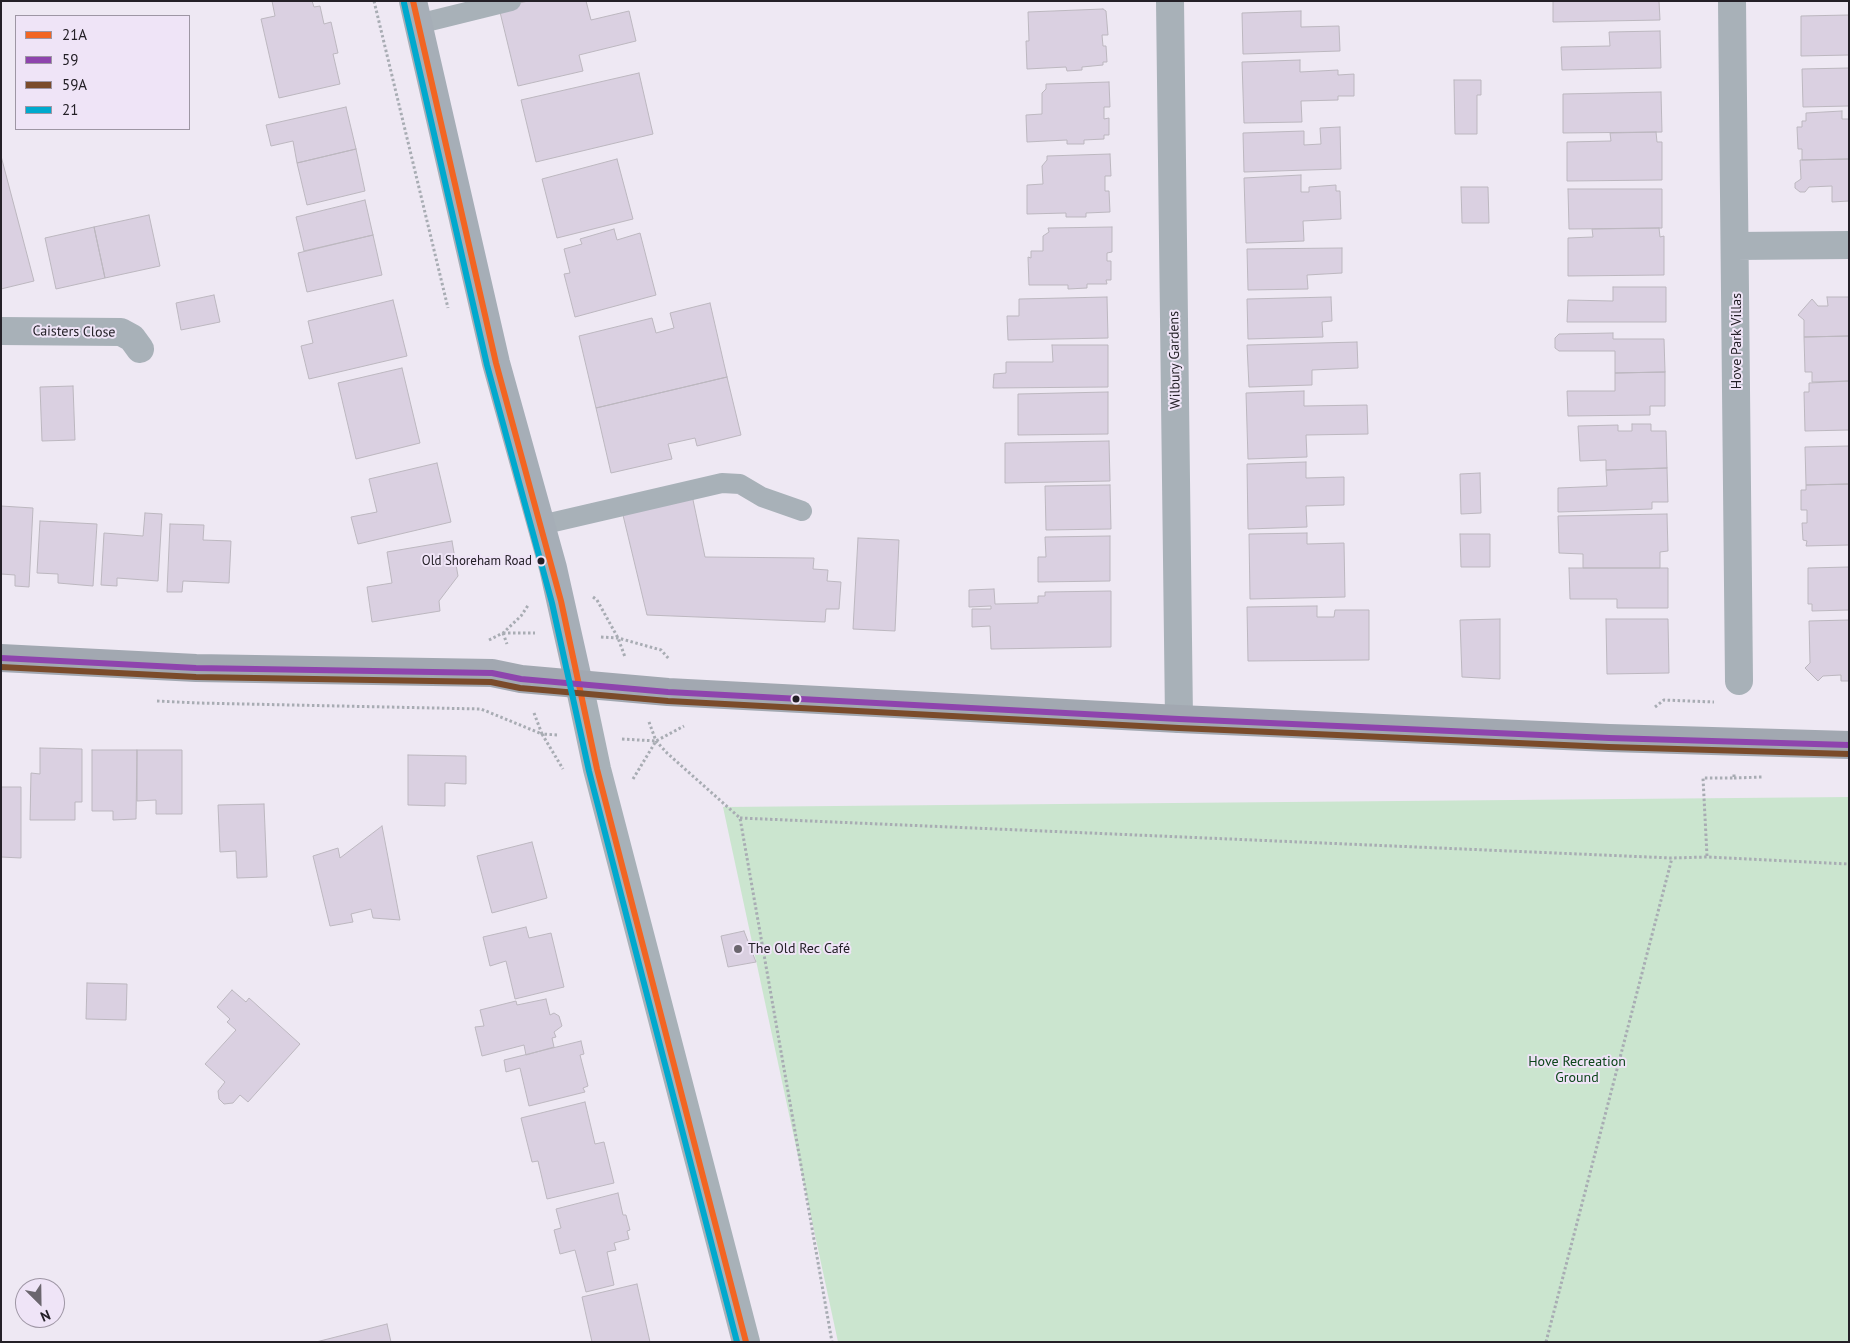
<!DOCTYPE html>
<meta charset="utf-8">
<style>
body{margin:0}
#map{position:relative;width:1850px;height:1343px;overflow:hidden;background:#eee8f3;font-family:"PT Sans",sans-serif}
canvas{display:block}
.frame{position:absolute;inset:0;border:2px solid #242027;pointer-events:none}
.legend{position:absolute;left:15px;top:15px;width:175px;height:115px;box-sizing:border-box;background:#efe4f7;border:1px solid #9e96a4;margin:0;padding:6px 9px;list-style:none;font-size:15px;color:#242027}
.legend li{display:flex;align-items:center;gap:10px;height:25px}
.legend b{width:25px;border:1px solid #9e96a4}
.north{position:absolute;left:15px;top:1278px;width:50px;height:50px;box-sizing:border-box;background:#efe4f7;border:1px solid #9e96a4;border-radius:50%;rotate:157deg;font-size:14px;font-weight:700;line-height:20px;text-align:center;color:#242027}
.north::after{content:'';display:block;margin:auto;width:18px;height:22px;background:#6b666e;clip-path:polygon(50% 0,100% 100%,50% 72%,0 100%)}
</style>
<div id="map">
<canvas width="1850" height="1343"></canvas>
<div class="frame"></div>
<ul class="legend">
<li><b style="height:6px;background:#f26522"></b>21A</li>
<li><b style="height:6px;background:#8e44ad"></b>59</li>
<li><b style="height:6px;background:#7a4b2a"></b>59A</li>
<li><b style="height:6px;background:#00a9ce"></b>21</li>
</ul>
<div class="north">N</div>
</div>
<script>
const ctx = document.querySelector('canvas').getContext('2d');
ctx.lineJoin = 'round';
function fill(path, color) { ctx.fillStyle = color; ctx.fill(path, 'evenodd'); }
const toPath = rows => new Path2D(rows.map(r => 'M' + r).join(''));
function strokePath(path, color, width, dash) { ctx.strokeStyle = color; ctx.lineWidth = width; ctx.lineCap = dash ? 'butt' : 'round'; ctx.setLineDash(dash || []); ctx.stroke(path); }
function drawText(font, color, halo, rows, align = 'center') {
  ctx.font = font + ' "PT Sans",sans-serif'; ctx.lineWidth = 4; ctx.setLineDash([]); ctx.textBaseline = 'middle'; ctx.strokeStyle = halo; ctx.fillStyle = color; for (const [text, x, y, turn = 0] of rows) {
    ctx.save(); ctx.translate(x, y); ctx.rotate((+turn || 0) * Math.PI / 180); ctx.textAlign = isNaN(turn) ? turn : align; if (halo) ctx.strokeText(text, 0, 0); ctx.fillText(text, 0, 0); ctx.restore();
  }
}
fill(toPath([
 [1849,797,1849,1342,838,1342,723,807]
]), '#cbe5cf');
const building = toPath([
 [272,1,312,1,314,7,320,6,324,24,331,22,338,53,333,54,340,84,279,98,261,19,275,16,272,1],
 [528,1,586,1,591,20,629,11,636,41,579,55,583,71,518,86,499,8,528,1],
 [1553,1,1659,1,1660,20,1553,22,1553,1],
 [1103,9,1106,11,1108,35,1102,35,1103,46,1106,46,1107,62,1103,62,1103,65,1082,67,1082,70,1067,71,1066,67,1027,69,1026,41,1029,41,1028,12,1103,9],
 [1301,11,1301,27,1339,26,1340,51,1243,54,1242,13,1301,11],
 [1849,15,1849,55,1801,56,1801,16,1849,15],
 [1660,31,1661,68,1562,70,1561,47,1610,46,1609,32,1660,31],
 [1300,60,1300,72,1338,70,1338,75,1354,74,1354,96,1338,96,1338,100,1301,101,1302,122,1244,123,1242,62,1300,60],
 [1849,68,1849,106,1803,107,1802,69,1849,68],
 [639,73,653,134,536,162,521,100,639,73],
 [1454,80,1481,80,1481,95,1477,95,1477,134,1455,134,1454,80],
 [1109,82,1110,107,1104,107,1104,119,1109,118,1109,135,1104,135,1104,139,1084,140,1084,144,1067,144,1067,140,1027,142,1026,115,1042,114,1042,93,1046,89,1046,84,1109,82],
 [1661,92,1662,132,1563,133,1563,94,1661,92],
 [346,107,356,149,297,163,293,141,271,146,266,125,346,107],
 [1842,111,1842,119,1849,119,1849,159,1802,160,1802,149,1798,149,1797,127,1802,127,1802,121,1806,121,1806,113,1842,111],
 [1340,127,1341,169,1244,172,1243,133,1304,131,1304,145,1321,144,1320,128,1340,127],
 [1656,132,1657,142,1662,142,1662,180,1567,181,1567,142,1611,141,1610,133,1656,132],
 [356,149,365,191,307,205,297,163,356,149],
 [1110,154,1111,176,1105,176,1105,191,1109,191,1110,212,1086,213,1086,217,1066,217,1066,213,1027,214,1027,185,1043,184,1042,166,1047,160,1047,156,1110,154],
 [1,156,34,281,1,289,1,156],
 [617,159,633,219,557,238,542,179,617,159],
 [1849,159,1849,201,1832,202,1832,186,1809,187,1805,192,1800,192,1795,188,1795,183,1801,179,1800,160,1849,159],
 [1301,175,1301,192,1309,192,1309,187,1336,185,1336,191,1340,191,1341,219,1303,221,1304,241,1246,243,1244,178,1301,175],
 [1461,187,1488,187,1489,223,1462,223,1461,187],
 [1568,189,1662,189,1662,228,1569,229,1568,189],
 [365,200,373,235,304,251,296,217,365,200],
 [149,215,160,266,105,278,94,227,149,215],
 [94,227,105,278,56,289,45,238,94,227],
 [1112,227,1112,252,1107,253,1107,261,1111,261,1111,280,1106,280,1107,284,1087,284,1087,288,1068,289,1068,285,1029,285,1028,257,1031,258,1031,251,1043,251,1043,236,1049,232,1048,228,1112,227],
 [1659,228,1660,237,1664,236,1664,275,1568,276,1568,238,1593,237,1592,229,1659,228],
 [614,229,617,240,640,233,656,295,575,317,564,274,570,273,564,249,582,244,580,239,614,229],
 [373,235,382,275,307,292,298,253,373,235],
 [1342,248,1342,273,1307,275,1308,289,1248,290,1247,249,1342,248],
 [1613,287,1666,287,1666,322,1567,322,1568,300,1613,301,1613,287],
 [214,295,220,322,181,330,176,303,214,295],
 [1107,297,1108,338,1008,340,1007,316,1019,316,1019,299,1107,297],
 [1331,297,1332,321,1322,322,1323,337,1248,339,1247,299,1331,297],
 [1827,297,1849,297,1849,336,1804,337,1804,320,1798,315,1812,299,1818,306,1828,306,1827,297],
 [393,300,407,356,309,379,301,346,313,343,308,321,393,300],
 [710,303,727,377,596,408,579,336,652,318,656,333,674,328,670,313,710,303],
 [1613,333,1613,339,1664,339,1665,372,1615,373,1615,351,1559,351,1555,348,1555,338,1559,334,1613,333],
 [1849,336,1849,381,1812,382,1812,372,1805,372,1804,337,1849,336],
 [1357,342,1358,368,1312,370,1312,385,1249,387,1247,345,1357,342],
 [1052,345,1108,345,1108,387,993,388,994,374,1006,373,1006,362,1053,362,1052,345],
 [402,368,420,443,356,459,338,383,402,368],
 [1665,372,1665,406,1650,406,1650,415,1568,416,1567,391,1615,391,1615,373,1665,372],
 [727,377,741,435,697,446,695,438,668,444,672,459,611,473,596,408,727,377],
 [1849,381,1849,430,1805,431,1804,392,1809,392,1809,383,1849,381],
 [73,386,75,440,42,441,40,387,73,386],
 [1304,391,1304,406,1367,405,1368,434,1306,435,1307,457,1248,459,1246,393,1304,391],
 [1108,392,1108,434,1018,435,1018,394,1108,392],
 [1632,424,1651,424,1651,431,1666,431,1667,468,1606,470,1606,460,1580,461,1578,426,1618,425,1618,431,1632,431,1632,424],
 [1109,441,1110,481,1005,483,1005,443,1109,441],
 [1849,446,1849,484,1806,485,1805,447,1849,446],
 [1306,462,1306,478,1344,477,1344,505,1306,506,1307,527,1248,529,1247,464,1306,462],
 [437,463,451,522,358,544,351,517,377,512,369,479,437,463],
 [1667,468,1668,502,1652,502,1652,509,1558,512,1558,488,1607,486,1606,470,1667,468],
 [1480,473,1481,513,1461,514,1460,474,1480,473],
 [1849,484,1849,545,1806,546,1807,541,1803,540,1802,523,1807,523,1807,510,1801,510,1801,490,1806,490,1806,485,1849,484],
 [1110,485,1111,529,1046,530,1045,486,1110,485],
 [692,495,705,557,814,558,813,569,828,570,827,581,841,582,839,609,826,609,825,622,647,615,622,511,692,495],
 [1,506,33,508,29,587,15,586,15,575,1,574,1,506],
 [145,513,162,514,158,581,117,578,117,586,101,585,104,533,143,536,145,513],
 [1667,514,1668,551,1660,552,1660,568,1583,568,1583,554,1559,553,1558,516,1667,514],
 [40,521,97,524,93,586,58,583,58,574,37,573,40,521],
 [170,524,204,525,203,540,231,541,229,583,183,581,182,592,167,592,170,524],
 [1307,533,1307,544,1344,543,1345,597,1250,599,1249,534,1307,533],
 [1460,534,1490,534,1490,567,1461,567,1460,534],
 [1110,536,1110,581,1038,582,1038,557,1046,557,1045,537,1110,536],
 [858,538,899,540,895,631,853,629,858,538],
 [452,541,458,576,439,601,440,611,372,622,367,587,392,583,387,552,452,541],
 [1849,567,1849,610,1812,611,1812,604,1808,604,1808,568,1849,567],
 [1569,568,1668,568,1668,608,1617,608,1617,599,1570,599,1569,568],
 [994,589,995,604,1038,603,1038,596,1045,596,1045,592,1111,591,1111,647,991,649,990,626,972,627,972,609,991,609,991,606,969,607,969,590,994,589],
 [1317,606,1317,617,1334,617,1335,610,1369,610,1369,660,1248,661,1247,607,1317,606],
 [1500,619,1500,679,1462,677,1460,620,1500,619],
 [1606,619,1668,619,1669,673,1607,674,1606,619],
 [1849,620,1849,681,1841,681,1841,675,1823,676,1818,681,1805,668,1810,663,1809,621,1849,620],
 [40,748,82,749,82,802,75,802,75,820,30,820,31,773,40,774,40,748],
 [92,750,137,750,136,819,113,820,113,811,92,811,92,750],
 [137,750,182,750,182,814,156,814,156,800,137,801,137,750],
 [408,755,466,756,466,784,445,783,445,806,408,805,408,755],
 [1,787,21,787,21,858,1,857,1,787],
 [264,804,267,877,237,878,236,851,220,852,218,805,264,804],
 [382,826,400,920,373,918,371,909,351,914,353,922,330,926,313,856,338,848,340,858,382,826],
 [532,842,547,898,492,913,477,856,532,842],
 [526,927,529,938,551,933,564,987,515,999,506,961,490,966,483,937,526,927],
 [744,931,756,962,728,967,721,936,744,931],
 [87,983,127,984,126,1020,86,1019,87,983],
 [232,990,246,1002,249,998,300,1044,248,1102,240,1095,233,1103,224,1104,219,1099,218,1091,225,1082,205,1064,236,1030,227,1022,230,1019,217,1007,232,990],
 [546,999,550,1015,554,1013,559,1016,562,1026,554,1032,556,1037,552,1038,554,1047,526,1055,524,1045,482,1056,475,1027,484,1026,480,1010,516,1001,517,1005,546,999],
 [581,1041,584,1054,580,1055,588,1086,583,1088,585,1092,529,1106,520,1068,506,1072,504,1060,581,1041],
 [585,1102,595,1144,604,1142,614,1183,547,1199,538,1161,532,1162,521,1118,585,1102],
 [618,1193,623,1215,626,1215,630,1230,627,1231,629,1239,614,1243,616,1250,607,1252,614,1285,586,1292,575,1250,560,1254,554,1230,561,1228,556,1209,618,1193],
 [637,1284,650,1342,592,1342,582,1297,637,1284],
 [387,1324,391,1342,316,1342,387,1324]
]);
fill(building, '#dad0e1');
strokePath(building, '#bcb7bf', 1);
strokePath(toPath([
 [374,1,448,308],
 [593,597,597,600,618,638,625,657],
 [503,633,535,633],
 [503,633,507,644],
 [601,637,618,638,661,650,669,659],
 [489,640,503,633,521,616,529,604],
 [157,701,197,703,481,709,542,734,563,769],
 [1655,707,1664,700,1714,702],
 [534,713,542,734,558,735],
 [649,722,656,741,667,753,740,818,832,1342],
 [622,739,656,741],
 [1734,778,1762,777],
 [633,779,656,741,684,726],
 [740,818,1672,858,1707,857,1849,864],
 [1707,856,1703,778,1734,778,1734,774],
 [1546,1342,1672,858]
]), '#a8acb3', 3, [2.5, 2.5]);
strokePath(toPath([
 [418,24,511,1],
 [541,525,722,483,740,484,762,497,802,511]
]), '#a8b1b8', 20);
strokePath(toPath([
 [1170,1,1179,719],
 [1732,1,1739,681],
 [1736,246,1849,245],
 [1,331,121,332,132,338,140,349],
 [579,684,597,769,746,1342]
]), '#a8b1b8', 28);
strokePath(toPath([
 [413,1,496,363,553,568,579,684]
]), '#a6aeb7', 28);
strokePath(toPath([
 [1,658,196,668,492,673,521,679,668,692,1179,719,1609,738,1849,745]
]), '#a2a8b1', 28);
strokePath(toPath([
 [413,1,496,363,561,601,597,769,746,1342]
]), '#f26522', 6);
strokePath(toPath([
 [1,658,196,668,492,673,521,679,668,692,1179,719,1609,738,1849,745]
]), '#8e44ad', 6);
strokePath(toPath([
 [1,667,196,677,491,682,520,688,668,701,1179,728,1609,747,1849,754]
]), '#7a4b2a', 6);
strokePath(toPath([
 [404,3,487,365,552,603,589,771,737,1342]
]), '#00a9ce', 6);
for (const [x, y, r, color] of [
 [541,561,4.5,"#242027"],
 [796,699,4.5,"#242027"],
 [738,949,5,"#6b666e"]
]) { const dot = new Path2D(); dot.arc(x, y, r, 0, 2 * Math.PI); ctx.fillStyle = color; ctx.fill(dot); strokePath(dot, '#efe4f7', 2); }
drawText('13px', '#242027', '#efe4f7', [
 ["Old Shoreham Road",532,561]
], 'right');
drawText('14px', '#242027', '#efe4f7', [
 ["Caisters Close",74,332,1],
 ["Hove Park Villas",1737,341,-90],
 ["Wilbury Gardens",1175,360,-91]
]);
drawText('14px', '#242027', '#efe4f7', [
 ["The Old Rec Café",748,949]
], 'left');
drawText('14px', '#0c461a', '#efe4f7', [
 ["Hove Recreation",1577,1062],
 ["Ground",1577,1078]
]);
</script>
